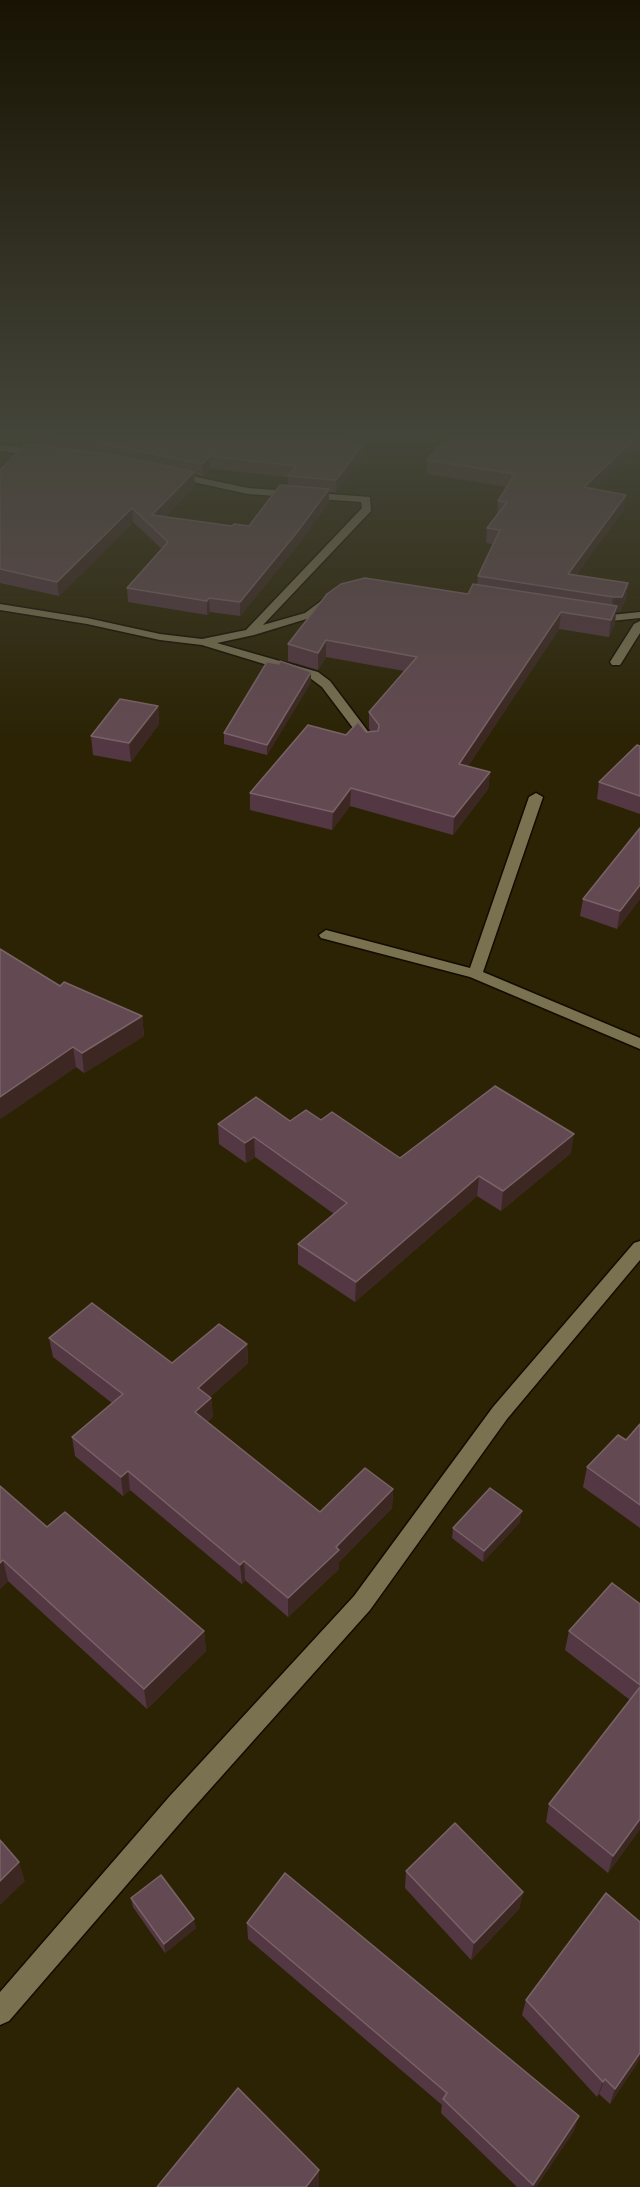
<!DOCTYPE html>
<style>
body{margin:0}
canvas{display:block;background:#2b2304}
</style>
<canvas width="640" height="2187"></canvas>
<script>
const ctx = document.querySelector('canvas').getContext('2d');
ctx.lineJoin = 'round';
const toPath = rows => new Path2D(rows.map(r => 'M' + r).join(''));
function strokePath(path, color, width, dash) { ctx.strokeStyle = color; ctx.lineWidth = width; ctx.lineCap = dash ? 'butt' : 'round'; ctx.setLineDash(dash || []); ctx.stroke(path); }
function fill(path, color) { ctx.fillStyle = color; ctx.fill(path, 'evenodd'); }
const minor = toPath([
 [0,445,41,450,46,453,41,456,0,451,0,445],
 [173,472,248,488,370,497,371,511,263,625,305,613,325,598,333,598,333,602,313,617,254,635,217,643,318,672,330,681,373,738,375,741,373,744,365,744,322,687,310,678,202,645,160,640,87,624,0,610,0,604,87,618,160,634,202,639,246,630,362,508,361,502,248,494,170,477,168,475,173,472],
 [593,612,611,615,640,612,640,618,611,621,589,617,587,615,593,612],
 [640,621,640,633,622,662,620,665,612,665,610,662,634,624,640,621],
 [536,793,543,797,483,972,640,1038,640,1049,470,977,321,938,319,935,326,930,470,968,529,797,536,793],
 [640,1241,640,1260,507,1419,370,1610,187,1815,9,2021,0,2025,0,1992,169,1797,354,1596,493,1407,634,1243,640,1241]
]);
strokePath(minor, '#120c00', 3);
fill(minor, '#7a7151');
fill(toPath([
 [640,433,640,446,595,489,624,509,576,575,628,583,626,598,620,612,616,612,615,623,609,637,559,629,468,766,490,772,488,789,453,835,350,806,332,830,250,810,250,793,346,735,371,732,369,729,369,712,404,671,326,657,318,670,288,661,288,644,468,594,477,585,478,576,493,544,486,543,487,528,497,515,498,501,507,487,427,474,427,460],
 [35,436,355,443,363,456,336,492,329,492,329,502,298,545,240,616,210,612,207,615,128,602,127,588,162,549,133,522,59,596,0,583,0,470,36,445],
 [210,469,288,477,288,486,249,526,232,526,165,517,195,485,194,474,203,476],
 [279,664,311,672,311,682,267,755,224,744,224,733],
 [158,706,159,724,131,762,93,755,91,736],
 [640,746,640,814,597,799,599,782],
 [640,828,640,899,617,929,580,916,583,899],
 [0,949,60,986,142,1016,144,1036,84,1073,76,1067,0,1119],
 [321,1120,400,1158,571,1153,501,1211,477,1196,355,1302,298,1264,298,1244,334,1214,255,1157,246,1163,219,1144,218,1124],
 [49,1338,172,1363,247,1344,248,1363,210,1397,211,1398,213,1417,207,1422,320,1512,393,1489,392,1508,339,1562,339,1569,288,1617,245,1580,242,1584,130,1490,123,1496,75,1456,72,1437,112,1403,53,1357],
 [640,1424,640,1528,583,1487,587,1467,626,1440],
 [0,1486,47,1527,204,1631,206,1651,147,1709,8,1581,0,1589],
 [520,1522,483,1562,452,1538,453,1528],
 [640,1604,640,1829,608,1873,546,1822,549,1804,630,1700,565,1650,569,1631],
 [406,1871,523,1892,519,1909,471,1960,405,1888],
 [131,1898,196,1928,165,1953,133,1907],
 [640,1922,640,2059,610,2104,599,2094,597,2097,522,2015,526,2000],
 [247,1923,574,2131,536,2187,517,2187,441,2113,442,2105,248,1939]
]), '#533742');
fill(toPath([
 [354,433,364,433,345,454,346,442],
 [640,434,640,446,583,501,584,487],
 [363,444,363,456,336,492,336,480],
 [210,456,210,469,203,476,202,464],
 [194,472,195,485,153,529,152,515],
 [329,489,329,502,298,545,240,616,240,602],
 [626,495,624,509,566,589,568,574],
 [132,508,133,522,59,596,57,582],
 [628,583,626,598,620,612,616,612,615,623,609,637,613,597],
 [209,598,210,612,207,615,207,601],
 [561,612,559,629,458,781,459,764],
 [326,640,326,657,318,670,318,653],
 [311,672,311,682,267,755,267,745],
 [158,706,159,724,131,762,129,743],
 [490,772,488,789,453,835,454,817],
 [351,788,350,806,332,830,333,812],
 [640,885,640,899,617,929,620,911],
 [142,1016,144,1036,84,1073,82,1053],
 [73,1047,76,1067,0,1119,0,1097],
 [574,1134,571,1153,501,1211,503,1191],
 [254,1137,255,1157,246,1163,245,1143],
 [479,1176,477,1196,355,1302,356,1282],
 [247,1344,248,1363,199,1407,198,1388],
 [211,1398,213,1417,196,1431,195,1412],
 [128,1471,130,1490,123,1496,121,1477],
 [393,1489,392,1508,339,1562,339,1569,288,1617,288,1598,336,1547],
 [522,1511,520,1522,483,1562,484,1551],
 [3,1560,8,1581,0,1589,0,1563],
 [244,1561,245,1580,242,1584,240,1565],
 [204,1631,206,1651,147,1709,144,1689],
 [640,1819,640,1829,608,1873,613,1856],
 [19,1862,25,1881,0,1905,0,1881],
 [523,1892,519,1909,471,1960,474,1943],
 [194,1919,196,1928,165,1953,164,1944],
 [640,2053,640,2059,610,2104,615,2089],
 [605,2079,599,2094,597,2097,603,2082],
 [579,2116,574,2131,536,2187,532,2187],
 [319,2170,319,2187,306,2187]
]), '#3c2723');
const building = toPath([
 [38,433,354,433,346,442,363,444,336,480,288,476,296,466,210,456,202,464,114,446,35,436,38,433],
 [452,433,640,433,640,434,584,487,626,495,568,574,628,583,622,597,613,597,478,576,500,530,487,528,507,502,498,501,515,474,427,460,452,433],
 [26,444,113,455,194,472,152,515,232,526,234,524,249,526,280,485,329,489,298,531,240,602,209,598,207,601,127,588,168,542,132,508,57,582,0,569,0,470,26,444],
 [365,578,468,594,473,584,479,585,617,606,611,620,561,612,459,764,490,772,454,817,351,788,333,812,250,793,308,725,346,735,358,722,366,732,378,731,379,725,369,712,417,657,326,640,318,653,288,644,327,594,341,584,365,578],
 [280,661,311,672,267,745,224,733,267,662,279,664,280,661],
 [120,699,158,706,129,743,91,736,120,699],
 [637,745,640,746,640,796,599,782,637,745],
 [640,828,640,885,620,911,583,899,640,828],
 [0,949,60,986,64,982,142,1016,82,1053,73,1047,0,1097,0,949],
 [495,1086,574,1134,503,1191,479,1176,356,1282,298,1244,347,1203,254,1137,245,1143,218,1124,256,1097,290,1121,306,1110,321,1120,332,1112,400,1158,495,1086],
 [92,1303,172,1363,219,1324,247,1344,198,1388,211,1398,195,1412,320,1512,365,1468,393,1489,336,1547,339,1550,288,1598,244,1561,240,1565,128,1471,121,1477,72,1437,123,1394,49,1338,92,1303],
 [640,1424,640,1505,587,1467,618,1435,626,1440,640,1424],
 [0,1486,47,1527,65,1512,204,1631,144,1689,3,1560,0,1563,0,1486],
 [490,1488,522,1511,484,1551,453,1528,490,1488],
 [612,1583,640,1604,640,1685,569,1631,612,1583],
 [640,1687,640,1819,613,1856,549,1804,640,1687],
 [455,1823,523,1892,474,1943,406,1871,455,1823],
 [0,1840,19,1862,0,1881,0,1840],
 [285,1873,579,2116,533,2185,443,2099,447,2093,247,1923,285,1873],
 [161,1875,194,1919,164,1944,131,1898,161,1875],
 [606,1893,640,1922,640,2053,615,2089,605,2079,603,2082,526,2000,606,1893],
 [238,2088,319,2170,306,2187,157,2187,238,2088]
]);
fill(building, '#634a52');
strokePath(building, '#796367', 1.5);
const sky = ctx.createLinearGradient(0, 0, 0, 739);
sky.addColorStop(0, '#181302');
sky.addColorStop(0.59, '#44453a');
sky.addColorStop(1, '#44453a00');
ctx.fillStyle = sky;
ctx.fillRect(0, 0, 640, 739);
</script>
